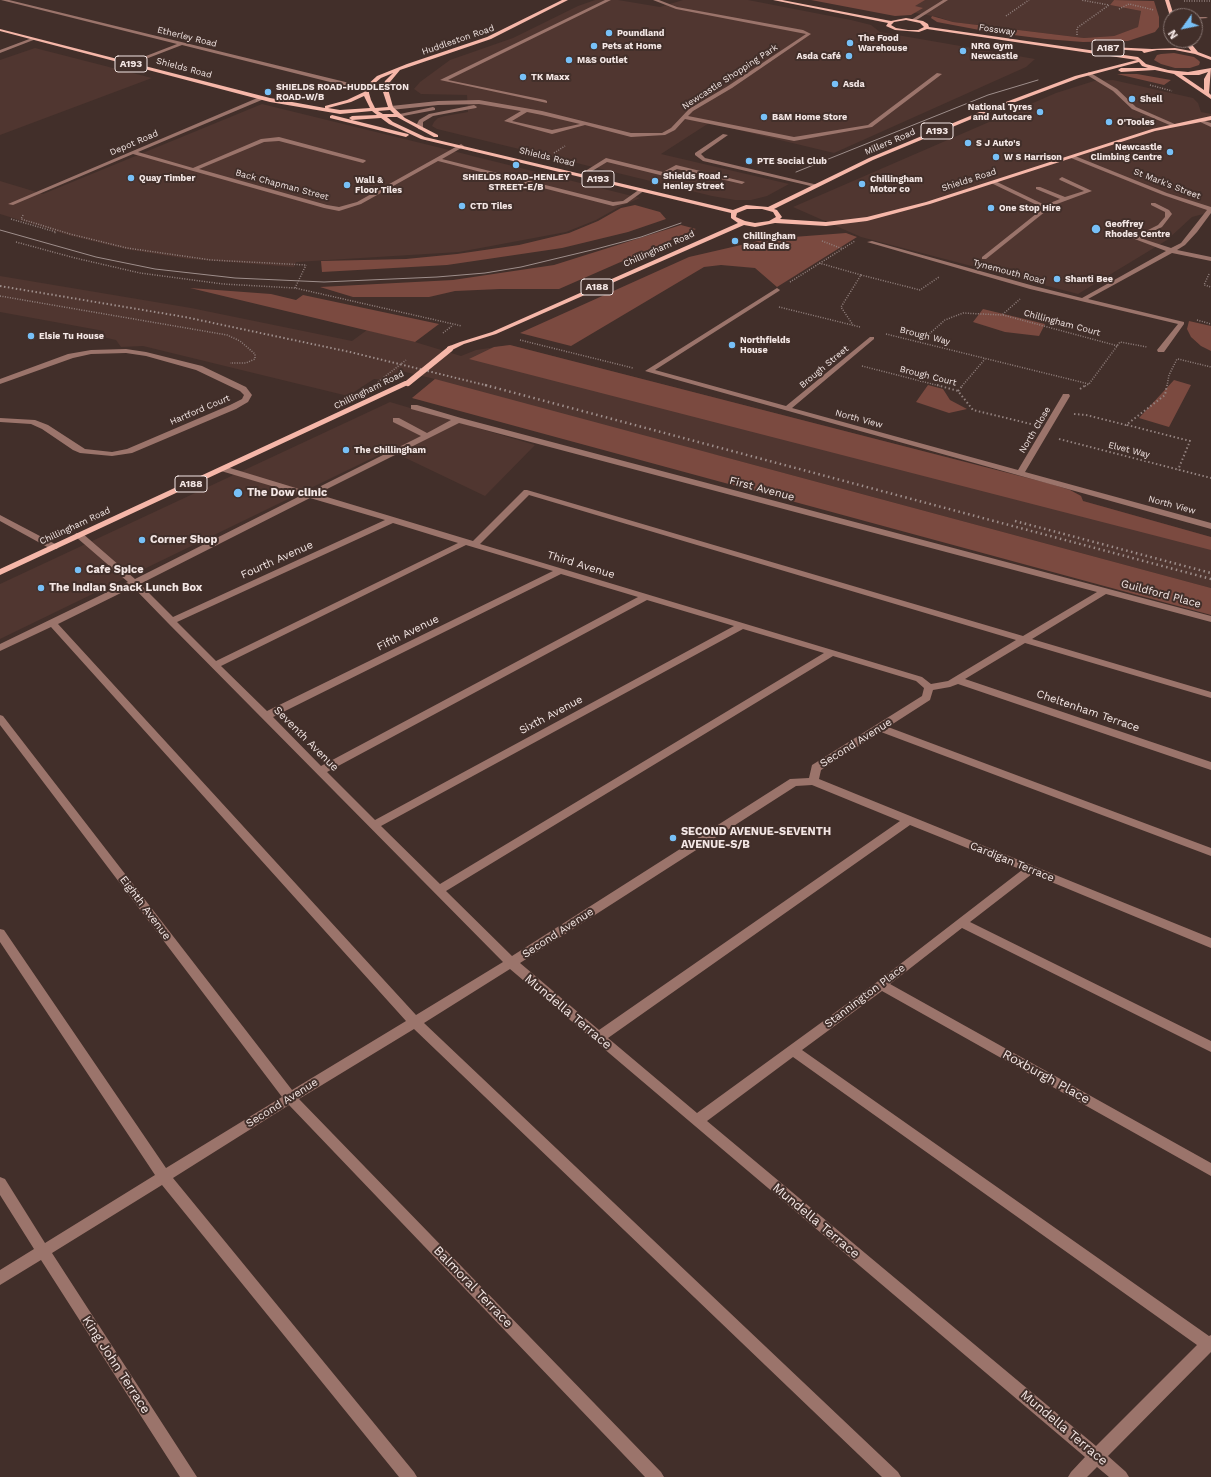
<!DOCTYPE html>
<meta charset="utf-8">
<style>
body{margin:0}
#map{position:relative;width:1211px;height:1477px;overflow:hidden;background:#422f2a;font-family:"Work Sans",sans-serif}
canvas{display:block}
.north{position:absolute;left:1163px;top:8px;width:40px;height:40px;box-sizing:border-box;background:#422f2a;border:1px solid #897874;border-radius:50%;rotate:237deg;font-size:11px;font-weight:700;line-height:16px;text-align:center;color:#f3e6e4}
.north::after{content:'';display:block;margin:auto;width:14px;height:18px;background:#77c0f7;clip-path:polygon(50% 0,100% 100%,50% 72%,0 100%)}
</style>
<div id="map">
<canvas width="1211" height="1477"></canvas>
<div class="north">N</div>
</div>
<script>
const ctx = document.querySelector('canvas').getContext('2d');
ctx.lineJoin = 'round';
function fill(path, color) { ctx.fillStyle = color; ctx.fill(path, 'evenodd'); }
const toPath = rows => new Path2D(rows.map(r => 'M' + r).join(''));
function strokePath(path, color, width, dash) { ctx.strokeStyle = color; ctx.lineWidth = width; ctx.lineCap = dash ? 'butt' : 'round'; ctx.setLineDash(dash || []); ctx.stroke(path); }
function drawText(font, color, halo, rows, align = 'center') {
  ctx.font = font + ' "Work Sans",sans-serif'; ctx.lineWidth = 4; ctx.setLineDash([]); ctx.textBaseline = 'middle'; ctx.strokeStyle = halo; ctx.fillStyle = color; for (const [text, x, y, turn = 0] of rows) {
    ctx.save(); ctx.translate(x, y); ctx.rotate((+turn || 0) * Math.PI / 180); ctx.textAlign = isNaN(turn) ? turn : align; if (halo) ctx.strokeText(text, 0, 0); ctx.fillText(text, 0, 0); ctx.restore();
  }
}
fill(toPath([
 [595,0,618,0,660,7,683,0,748,0,851,20,871,25,880,32,1035,59,1026,67,834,153,709,123,661,154,789,184,767,196,751,200,735,200,712,196,437,129,432,126,434,122,438,118,445,116,468,112,467,95,421,94,414,89,420,82,450,60,513,38,578,6],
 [902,0,1114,0,1110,5,1141,11,1138,27,1114,36,1084,38,953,22,938,17,887,8],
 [35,48,152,78,0,135,0,60],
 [1113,80,1193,98,1198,103,1201,112,1211,114,1211,212,1192,217,1167,240,1078,294,861,237,793,207,1056,93,1094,81],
 [262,104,437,147,640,198,619,207,596,220,566,232,459,252,296,262,294,267,189,259,125,249,68,235,0,214,0,181,43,194],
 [0,276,191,308,352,341,367,330,415,342,461,356,476,350,510,345,1051,484,1070,490,1081,496,1083,501,1211,537,1211,588,717,455,412,398,435,379,401,371,385,380,374,379,348,396,143,346,121,347,116,340,102,337,104,331,0,312],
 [390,402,535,445,485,496,389,450,0,639,0,584]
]), '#503630');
fill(toPath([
 [811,0,925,0,915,6,923,8,911,15,895,16],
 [1114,0,1154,1,1159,17,1159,27,1155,32,1128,41,1083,42,1045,39,990,32,937,22,931,18,932,16,953,22,1084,38,1114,36,1138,27,1141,11,1110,5],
 [1174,53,1194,57,1198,60,1200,62,1199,65,1190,68,1175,68,1161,64,1154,60,1157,55,1161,54],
 [1117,74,1137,74,1171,80,1164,85],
 [635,205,660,212,666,219,628,232,562,248,447,265,322,272,321,261,406,259,457,254,519,245,569,233,598,221,621,208],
 [681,225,696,229,559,289,500,289,455,291,429,297,353,297,320,287,453,280,554,265],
 [846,233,857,237,777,287,755,268,721,265,704,267,571,346,520,333,689,257,767,239],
 [190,288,271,294,296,300,303,295,439,324,415,342],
 [983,309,1045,324,1039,336,1005,332,973,322],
 [1189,321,1211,326,1211,351,1201,346,1191,337,1187,329],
 [510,345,1051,484,1070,490,1081,496,1083,501,1211,537,1211,550,469,359,494,347],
 [435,379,1211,588,1211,615,412,398],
 [1174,380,1191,385,1169,427,1139,418],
 [928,385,943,389,950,400,967,409,949,413,916,402]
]), '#7b4a40');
strokePath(toPath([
 [1184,1,1211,1],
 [1119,9,1129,4,1154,10],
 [1006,16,1029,0],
 [1077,35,1077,28,1109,5,1081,0],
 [1150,85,1172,91],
 [554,153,565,146],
 [23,215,21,219,70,234,127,248,211,260,306,265],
 [11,219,56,232,54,233],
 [822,241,843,249],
 [16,242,75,258,140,273,223,284,295,288,462,326],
 [819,263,861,275,841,307,853,325],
 [1209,274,1204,285,1211,287],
 [861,275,920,290,939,277],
 [790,282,855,241],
 [0,296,227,335,240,341,255,354,255,359,246,363,230,363],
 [779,307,860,327],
 [1003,315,1118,346],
 [1197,320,1211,324],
 [443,333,453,325],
 [886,334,1089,384],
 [520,340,633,368],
 [920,342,945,320,963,313,1002,315,1020,299],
 [1178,359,1211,367],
 [862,366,940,386],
 [962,386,985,359],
 [1085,386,1089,384,1120,342,1147,347],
 [1167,386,1169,375,1177,359]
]), '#92817e', 1.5, [1, 1.5]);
strokePath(toPath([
 [937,385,958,391,973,410,1031,424],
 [1080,389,1086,385],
 [958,391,963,385],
 [1074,414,1086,415,1126,425,1165,395,1167,385],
 [1127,425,1190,441,1178,470],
 [1059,439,1211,478]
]), '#92817e', 2, [1.5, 2.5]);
fill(toPath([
 [1,0,9,0,370,88,367,90,350,87,182,45,130,65,128,63,177,44,1,0],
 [605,0,611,0,448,80,545,100,547,101,547,103,440,80,605,0],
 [653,0,659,0,677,7,803,30,811,34,732,88,693,111,688,116,794,137,868,125,937,73,942,74,872,127,794,141,685,119,675,130,665,135,631,137,585,125,552,134,504,121,521,111,479,104,438,105,391,110,388,108,391,106,438,101,479,100,542,111,631,133,662,133,671,128,689,109,728,86,806,34,676,9,653,0],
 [527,112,542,115,580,124,552,130,512,121,527,112],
 [943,0,948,0,915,21,911,20,943,0],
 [1195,17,1206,17,1208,18,1195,19,1195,17],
 [32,38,36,39,0,53,0,50,32,38],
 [1089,72,1117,89,1136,107,1177,125,1172,126,1132,109,1113,91,1087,75,1086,74,1089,72],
 [262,96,265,98,264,99,138,152,193,168,261,139,279,137,365,160,366,161,363,163,279,141,264,142,199,169,327,205,339,207,357,202,461,144,464,146,463,147,442,159,613,202,623,201,640,189,645,190,627,203,613,206,438,161,361,204,339,211,324,208,133,154,13,205,8,204,262,96],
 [474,105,477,107,476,108,433,116,423,122,423,130,418,129,417,124,419,120,429,114,474,105],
 [433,107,435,108,435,110,398,117,395,115,433,107],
 [1198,119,1211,123,1211,127,1198,121,1198,119],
 [723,134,728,135,701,154,705,158,818,185,815,187,703,161,695,155,695,153,723,134],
 [1071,156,1075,156,1167,193,1211,207,1211,213,1197,232,1185,245,1177,250,1211,257,1211,261,1172,253,1088,299,1184,322,1184,324,1164,352,1158,352,1157,350,1178,324,1030,289,867,242,872,241,1034,286,1082,298,1166,251,1132,238,1158,225,1165,217,1165,212,1151,205,1151,203,1155,203,1169,210,1172,214,1162,227,1140,238,1171,248,1181,243,1207,210,1163,195,1071,158,1071,156],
 [606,158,663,172,676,165,745,182,742,184,677,169,664,176,607,162,584,176,579,175,606,158],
 [1062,177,1092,191,1046,208,1046,211,986,259,982,259,982,257,1041,210,1039,206,991,183,991,181,995,181,1045,205,1060,199,1036,189,1036,187,1040,187,1065,197,1084,191,1060,180,1059,179,1062,177],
 [777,288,780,290,779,291,655,370,786,406,870,337,874,337,874,339,792,408,1018,470,1062,396,1063,394,1069,394,1070,396,1025,472,1211,523,1211,529,645,371,777,288],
 [126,349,146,352,202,366,246,387,252,395,248,402,236,409,132,453,112,456,80,453,73,450,42,429,31,424,0,422,0,418,35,420,48,425,85,449,112,452,127,449,230,405,242,399,244,395,240,391,196,370,146,356,126,353,91,354,73,358,0,384,0,379,68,354,91,350,126,349],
 [411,405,417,405,461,418,1211,616,1211,622,1106,594,1032,639,1211,692,1211,698,1025,643,965,679,1211,762,1211,770,958,684,950,687,933,690,930,700,888,727,1211,848,1211,856,881,732,821,770,819,779,1211,938,1211,948,1032,874,970,922,1211,1041,1211,1052,962,928,890,984,1211,1163,1211,1176,882,991,802,1050,1209,1336,1211,1335,1211,1352,1108,1456,1126,1472,1129,1477,1109,1477,1097,1467,1087,1477,1068,1477,1071,1472,1085,1457,510,969,424,1023,898,1472,901,1477,882,1477,414,1029,299,1099,661,1472,664,1477,645,1477,289,1105,173,1178,414,1472,417,1477,399,1477,162,1185,52,1253,197,1477,180,1477,41,1260,0,1285,0,1270,34,1249,0,1195,0,1177,5,1179,45,1243,155,1175,0,942,0,929,4,930,166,1168,282,1097,0,725,0,715,3,716,292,1090,406,1021,51,627,0,651,0,644,128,582,76,537,75,535,76,533,82,533,135,579,302,495,221,471,221,467,227,467,309,492,421,436,393,422,393,418,399,418,427,433,451,420,411,409,411,405],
 [459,423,1097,592,1023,636,527,490,524,490,473,541,317,494,459,423],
 [529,495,1016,640,948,681,931,684,922,677,480,544,529,495],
 [310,498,385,520,173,617,140,584,310,498],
 [393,523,458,543,216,661,177,622,393,523],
 [466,545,553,571,267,711,221,666,466,545],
 [561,574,638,597,321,766,273,717,561,574],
 [133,587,168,623,503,962,416,1015,58,624,133,587],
 [647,600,734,626,375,820,327,772,647,600],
 [743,629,824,653,440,884,381,826,743,629],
 [833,656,916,681,924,688,922,696,812,765,809,778,790,779,512,956,446,891,833,656],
 [812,785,900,821,599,1030,520,963,796,786,812,785],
 [910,825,1022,870,877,982,697,1113,608,1038,910,825],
 [793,1057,1197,1345,1096,1446,707,1121,793,1057],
 [0,515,57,545,58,547,57,549,51,549,0,521,0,515]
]), '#9b746b');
fill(toPath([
 [562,0,568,0,491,39,400,70,390,82,388,89,393,107,405,118,438,135,438,137,434,137,397,117,387,117,393,122,425,137,733,210,746,205,768,207,869,158,982,111,1075,76,1137,60,927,29,919,32,895,30,886,26,888,23,773,0,782,0,891,21,906,18,923,21,928,24,929,27,1138,57,1146,64,1168,70,1188,72,1211,68,1209,93,1211,95,1211,99,1174,74,1155,70,1121,72,1118,70,1121,68,1148,68,1142,66,1139,62,1079,78,986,113,873,160,774,209,777,210,782,217,780,219,826,222,867,217,926,202,1152,129,1211,116,1211,120,1155,131,930,204,867,221,826,226,775,223,755,227,744,225,496,334,464,344,450,351,447,351,447,347,460,342,492,332,738,223,731,218,731,213,421,139,389,124,381,118,352,120,349,118,352,116,377,115,372,111,340,114,270,102,0,31,0,29,270,98,325,108,325,106,347,100,364,92,365,87,377,76,407,64,487,37,562,0],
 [906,20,920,23,924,27,918,30,908,30,896,28,891,25,894,22,906,20],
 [1208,72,1204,79,1204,90,1182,75,1199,75,1208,72],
 [393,73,385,81,382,89,388,107,375,108,371,100,369,93,369,88,381,78,393,73],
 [364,96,370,108,340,110,328,108,351,102,364,96],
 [390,110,394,114,383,114,378,111,390,110],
 [747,209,762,209,773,212,776,217,769,221,755,223,745,221,736,217,737,213,747,209],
 [1165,0,1169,0,1174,16,1170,16,1165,0],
 [1183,40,1188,40,1198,52,1211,57,1211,60,1195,54,1175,50,1157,50,1144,53,1142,51,1110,49,1108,48,1110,47,1152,49,1175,48,1191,51,1183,40],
 [332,115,408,134,409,135,406,137,330,118,330,116,332,115],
 [405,381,411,381,412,383,0,575,0,569,405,381]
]), '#f6b7a9');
strokePath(toPath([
 [796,172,988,95,1038,80],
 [0,230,96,257,155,269,235,278,324,282,437,277,485,273,521,267,596,249,641,237,681,223]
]), '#9e8e8b', 1);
strokePath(toPath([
 [0,286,185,317,350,352,489,386]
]), '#9e8e8b', 2, [1.5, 2.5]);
strokePath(toPath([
 [485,385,1211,579],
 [1015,521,1211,573]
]), '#9e8e8b', 2.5, [1.5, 3.5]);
strokePath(toPath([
 [295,288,306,265],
 [378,382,406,360]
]), '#92817e', 1.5, [1, 1.5]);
strokePath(toPath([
 [408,383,450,349]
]), '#f6b7a9', 6);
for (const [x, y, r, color] of [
 [609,33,4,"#77c0f7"],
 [850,43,4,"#77c0f7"],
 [594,46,4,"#77c0f7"],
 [963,51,4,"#77c0f7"],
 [849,56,4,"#77c0f7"],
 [569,60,4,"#77c0f7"],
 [523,77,4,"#77c0f7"],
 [835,84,4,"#77c0f7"],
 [268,92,4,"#77c0f7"],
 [1132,99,4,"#77c0f7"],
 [1040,112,4,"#77c0f7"],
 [764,117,4,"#77c0f7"],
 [1109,122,4,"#77c0f7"],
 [968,143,4,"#77c0f7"],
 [1170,152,4,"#77c0f7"],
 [996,157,4,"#77c0f7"],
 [749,161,4,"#77c0f7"],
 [516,165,4,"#77c0f7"],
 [131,178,4,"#77c0f7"],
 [655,181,4,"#77c0f7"],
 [862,184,4,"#77c0f7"],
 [347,185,4,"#77c0f7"],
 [462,206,4,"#77c0f7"],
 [991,208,4,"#77c0f7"],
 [1096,229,5,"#77c0f7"],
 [735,241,4,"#77c0f7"],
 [1057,279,4,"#77c0f7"],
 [31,336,4,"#77c0f7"],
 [732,345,4,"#77c0f7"],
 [346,450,4,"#77c0f7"],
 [238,493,5,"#77c0f7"],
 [142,540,4,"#77c0f7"],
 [78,570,4,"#77c0f7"],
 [41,588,4,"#77c0f7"],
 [673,838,4,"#77c0f7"]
]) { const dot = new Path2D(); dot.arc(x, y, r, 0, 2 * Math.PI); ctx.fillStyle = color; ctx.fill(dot); strokePath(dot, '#422f2a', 1.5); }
drawText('9px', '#f3e6e4', '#422f2a', [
 ["Fossway",997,30,8],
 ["Etherley Road",187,37,14],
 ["Huddleston Road",458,40,-19],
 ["Shields Road",184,68,15],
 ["Newcastle Shopping Park",730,77,-33],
 ["Millers Road",890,142,-23],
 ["Depot Road",134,143,-23],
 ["Shields Road",547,157,14],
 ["Shields Road",969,180,-18],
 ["St Mark's Street",1167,184,21],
 ["Back Chapman Street",282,185,15],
 ["Chillingham Road",659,249,-24],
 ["Tynemouth Road",1009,272,15],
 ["Chillingham Court",1062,323,15],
 ["Brough Way",925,336,14],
 ["Brough Street",824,367,-40],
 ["Brough Court",928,376,14],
 ["Chillingham Road",369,390,-26],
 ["Hartford Court",200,410,-23],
 ["North View",859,419,15],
 ["North Close",1035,430,-59],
 ["Elvet Way",1129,450,14],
 ["North View",1172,505,15],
 ["Chillingham Road",75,526,-25]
]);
drawText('bold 9px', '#f3e6e4', '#422f2a', [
 ["Poundland",617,33],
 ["The Food",858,38],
 ["Warehouse",858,48],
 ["Pets at Home",602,46],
 ["NRG Gym",971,46],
 ["Newcastle",971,56],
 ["Asda Café",841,56,"right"],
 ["M&S Outlet",577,60],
 ["TK Maxx",531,77],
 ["Asda",843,84],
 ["SHIELDS ROAD-HUDDLESTON",276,87],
 ["ROAD-W/B",276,97],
 ["Shell",1140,99],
 ["National Tyres",1032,107,"right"],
 ["and Autocare",1032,117,"right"],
 ["B&M Home Store",772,117],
 ["O'Tooles",1117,122],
 ["S J Auto's",976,143],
 ["Newcastle",1162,147,"right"],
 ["Climbing Centre",1162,157,"right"],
 ["W S Harrison",1004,157],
 ["PTE Social Club",757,161],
 ["Shields Road -",663,176],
 ["Henley Street",663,186],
 ["SHIELDS ROAD-HENLEY",516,177,"center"],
 ["STREET-E/B",516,187,"center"],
 ["Quay Timber",139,178],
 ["Chillingham",870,179],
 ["Motor co",870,189],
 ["Wall &",355,180],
 ["Floor Tiles",355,190],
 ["CTD Tiles",470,206],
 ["One Stop Hire",999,208],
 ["Geoffrey",1105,224],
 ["Rhodes Centre",1105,234],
 ["Chillingham",743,236],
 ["Road Ends",743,246],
 ["Shanti Bee",1065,279],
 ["Elsie Tu House",39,336],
 ["Northfields",740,340],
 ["House",740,350],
 ["The Chillingham",354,450]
], 'left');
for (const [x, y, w] of [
 [1108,48,32],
 [131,64,32],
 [937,131,32],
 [598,179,32],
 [597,287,32],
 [191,484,32]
]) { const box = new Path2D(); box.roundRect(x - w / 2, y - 8, w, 16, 3); ctx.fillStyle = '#422f2a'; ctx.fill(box); strokePath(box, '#f3e6e4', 1); }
drawText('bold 10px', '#f3e6e4', null, [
 ["A187",1108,48],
 ["A193",131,64],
 ["A193",937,131],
 ["A193",598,179],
 ["A188",597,287],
 ["A188",191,484]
]);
drawText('11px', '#f3e6e4', '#422f2a', [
 ["First Avenue",762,489,15],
 ["Fourth Avenue",277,560,-24],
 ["Third Avenue",581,565,17],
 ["Guildford Place",1161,594,15],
 ["Fifth Avenue",408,633,-26],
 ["Cheltenham Terrace",1088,711,19],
 ["Sixth Avenue",551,715,-28],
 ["Seventh Avenue",306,739,45],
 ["Second Avenue",856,743,-32],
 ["Cardigan Terrace",1012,862,22],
 ["Eighth Avenue",145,908,53],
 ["Second Avenue",558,933,-33],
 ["Stannington Place",865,996,-37],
 ["Second Avenue",282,1103,-32]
]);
drawText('bold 11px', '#f3e6e4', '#422f2a', [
 ["The Dow clinic",247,493],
 ["Corner Shop",150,540],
 ["Cafe Spice",86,570],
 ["The Indian Snack Lunch Box",49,588],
 ["SECOND AVENUE-SEVENTH",681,832],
 ["AVENUE-S/B",681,845]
], 'left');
drawText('13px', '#f3e6e4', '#422f2a', [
 ["Mundella Terrace",568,1012,40],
 ["Roxburgh Place",1046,1077,29],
 ["Mundella Terrace",816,1221,40],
 ["Balmoral Terrace",473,1287,46],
 ["King John Terrace",116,1365,57],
 ["Mundella Terrace",1064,1428,40]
]);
</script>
